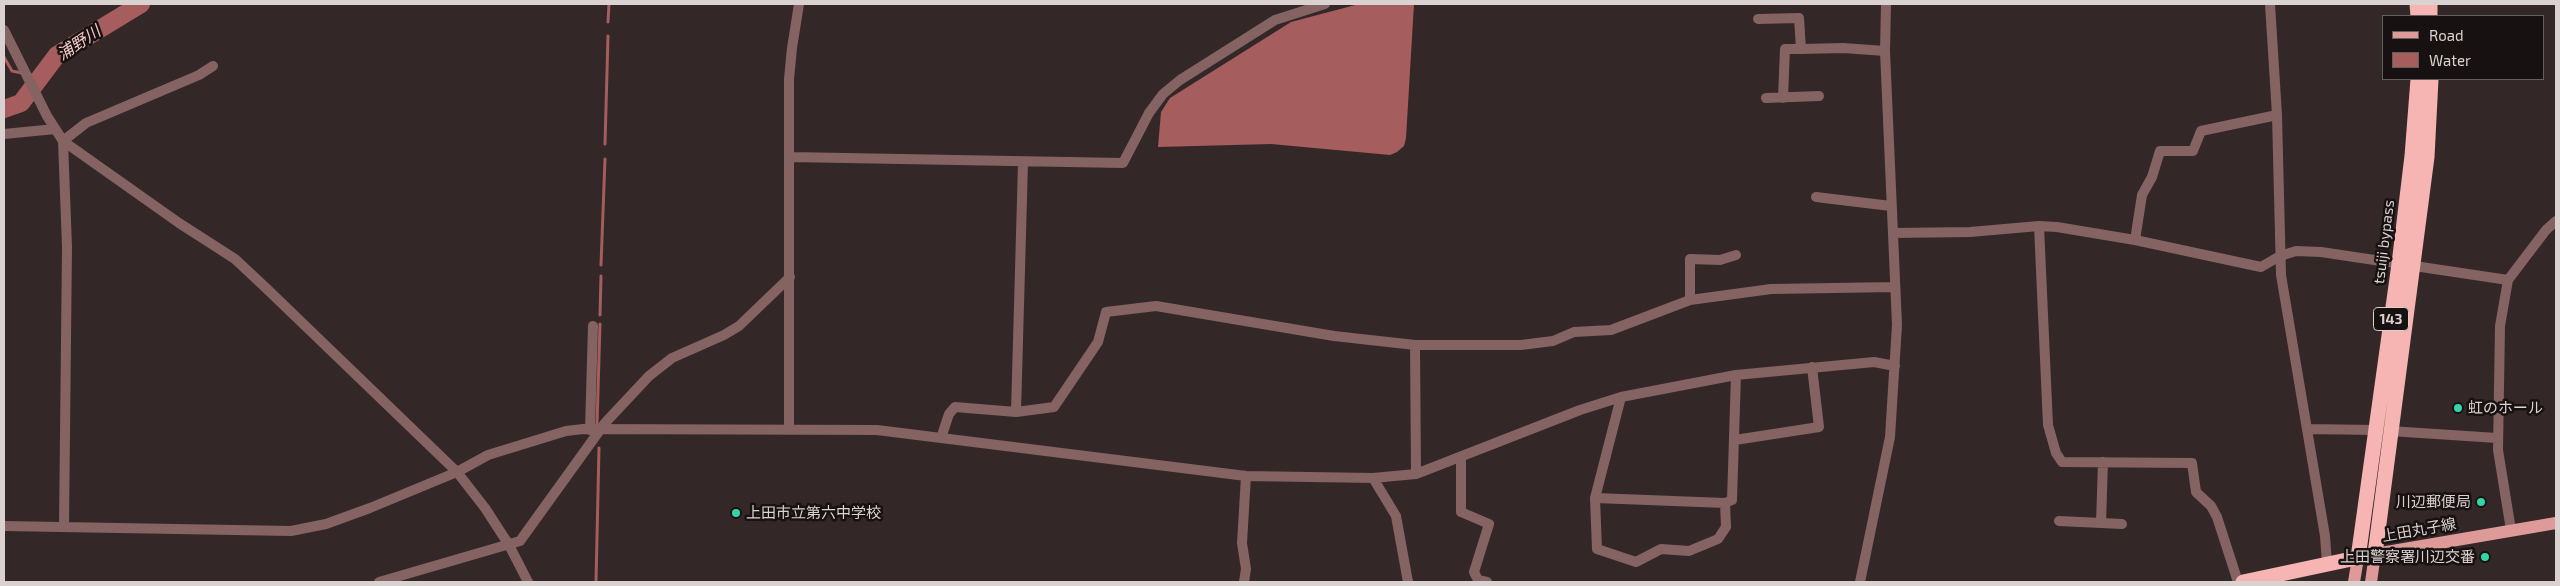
<!DOCTYPE html>
<meta charset="utf-8">
<style>
body{margin:0}
#map{position:relative;width:2560px;height:586px;overflow:hidden;background:#342727;font-family:"Exo 2",sans-serif}
canvas{display:block}
.frame{position:absolute;inset:0;border:5px solid #dad1d1;pointer-events:none}
.legend{position:absolute;left:2382px;top:15px;width:162px;height:65px;box-sizing:border-box;background:#171211;border:1px solid #655e5e;margin:0;padding:6px 9px;list-style:none;font-size:15px;color:#dad1d1}
.legend li{display:flex;align-items:center;gap:10px;height:25px}
.legend b{width:25px;border:1px solid #655e5e}
</style>
<div id="map">
<canvas width="2560" height="586"></canvas>
<div class="frame"></div>
<ul class="legend">
<li><b style="height:6px;background:#dd9a98"></b>Road</li>
<li><b style="height:14px;background:#a65d5d"></b>Water</li>
</ul>
</div>
<script>
const ctx = document.querySelector('canvas').getContext('2d');
ctx.lineJoin = 'round';
function fill(path, color) { ctx.fillStyle = color; ctx.fill(path, 'evenodd'); }
const toPath = rows => new Path2D(rows.map(r => 'M' + r).join(''));
function strokePath(path, color, width, dash) { ctx.strokeStyle = color; ctx.lineWidth = width; ctx.lineCap = dash ? 'butt' : 'round'; ctx.setLineDash(dash || []); ctx.stroke(path); }
function drawText(font, color, halo, rows, align = 'center') {
  ctx.font = font + ' "Exo 2","Noto Sans JP",sans-serif'; ctx.lineWidth = 5; ctx.setLineDash([]); ctx.textBaseline = 'middle'; ctx.strokeStyle = halo; ctx.fillStyle = color; for (const [text, x, y, turn = 0] of rows) {
    ctx.save(); ctx.translate(x, y); ctx.rotate((+turn || 0) * Math.PI / 180); ctx.textAlign = isNaN(turn) ? turn : align; if (halo) ctx.strokeText(text, 0, 0); ctx.fillText(text, 0, 0); ctx.restore();
  }
}
fill(toPath([
 [1359,4,1414,4,1406,138,1404,146,1397,152,1390,155,1271,144,1158,147,1161,112,1170,98,1291,22]
]), '#a65d5d');
strokePath(toPath([
 [608,22,609,4],
 [4,57,12,71,22,73],
 [28,74,40,78],
 [605,144,608,36],
 [601,265,605,159],
 [600,315,601,276],
 [597,424,600,324],
 [596,582,599,448]
]), '#a65d5d', 3);
strokePath(toPath([
 [4,109,21,103,57,55,141,4]
]), '#a65d5d', 18);
strokePath(toPath([
 [2270,4,2277,115,2281,275,2325,536,2327,564],
 [1758,19,1799,18,1801,49,1843,48,1885,51],
 [4,30,47,116,63,141,179,223,235,259,266,288,457,472,485,508,509,545,528,582],
 [1766,98,1819,96],
 [1783,98,1785,49,1801,49],
 [4,134,55,129],
 [63,141,67,247,64,526],
 [63,141,86,123,199,75,213,66],
 [790,157,1123,163,1149,113,1163,94,1180,80,1275,20,1325,4],
 [1816,197,1891,206],
 [2039,226,2048,425,2056,453,2062,462,2192,463,2196,492,2211,506,2217,517,2238,582],
 [1893,233,1970,232,2039,226,2057,227,2135,240,2261,267,2280,256,2296,251,2321,252,2508,280],
 [2135,240,2142,195,2152,177,2160,151,2193,151,2201,131,2277,115],
 [1690,300,1690,259,1720,260,1736,255],
 [1415,345,1416,474],
 [1621,397,1595,498,1597,549,1636,562,1661,549,1689,551,1718,539,1726,527,1725,503],
 [1016,412,1023,163],
 [789,428,789,79,792,48,799,4],
 [2307,429,2375,430],
 [590,430,593,326],
 [2390,431,2497,438],
 [941,438,949,414,955,407,1016,412,1054,407,1098,342,1106,312,1156,306,1334,336,1415,345,1521,345,1553,341,1574,332,1611,330,1690,300,1771,289,1895,287],
 [1735,440,1819,427,1812,367],
 [1461,457,1461,512,1489,524,1474,572,1478,580,1487,582],
 [1373,478,1396,516,1408,582],
 [1595,498,1725,503,1732,500,1736,375],
 [2059,521,2122,524],
 [2101,523,2103,462],
 [4,526,291,531,326,524,370,508,457,472,488,455,566,431,583,429,877,430,1246,476,1373,478,1416,474,1580,410,1621,397,1736,375,1874,362,1895,366],
 [2511,530,2498,450,2500,326,2508,280,2546,230,2556,221],
 [379,582,520,541,605,423,649,376,672,358,724,335,739,326,790,277],
 [1244,582,1246,569,1242,543,1246,476],
 [1860,582,1890,437,1897,325,1885,51,1886,4]
]), '#846362', 10);
strokePath(toPath([
 [2354,582,2358,558],
 [2371,582,2375,554,2556,523]
]), '#dd9a98', 12);
strokePath(toPath([
 [2417,4,2418,16],
 [2430,4,2430,16],
 [2358,558,2399,264,2412,156,2418,79],
 [2243,582,2375,554,2427,157,2431,79]
]), '#f6b5b3', 15);
for (const [x, y, r, color] of [
 [2458,408,5,"#32d4a8"],
 [2481,502,5,"#32d4a8"],
 [736,513,5,"#32d4a8"],
 [2485,557,5,"#32d4a8"]
]) { const dot = new Path2D(); dot.arc(x, y, r, 0, 2 * Math.PI); ctx.fillStyle = color; ctx.fill(dot); strokePath(dot, '#171211', 2); }
for (const [x, y, w] of [
 [2391,319,35]
]) { const box = new Path2D(); box.roundRect(x - w / 2, y - 11.5, w, 23, 4); ctx.fillStyle = '#171211'; ctx.fill(box); strokePath(box, '#dad1d1', 1); }
drawText('bold 14px', '#dad1d1', null, [
 ["143",2391,319]
]);
drawText('15px', '#dad1d1', '#171211', [
 ["tsuiji bypass",2384,242,-83],
 ["上田丸子線",2419,530,-10]
]);
drawText('15px', '#dad1d1', '#171211', [
 ["虹のホール",2468,408],
 ["川辺郵便局",2471,502,"right"],
 ["上田市立第六中学校",746,513],
 ["上田警察署川辺交番",2475,557,"right"]
], 'left');
drawText('italic 16px', '#f6cac8', '#171211', [
 ["浦野川",79,43,-34]
]);
</script>
